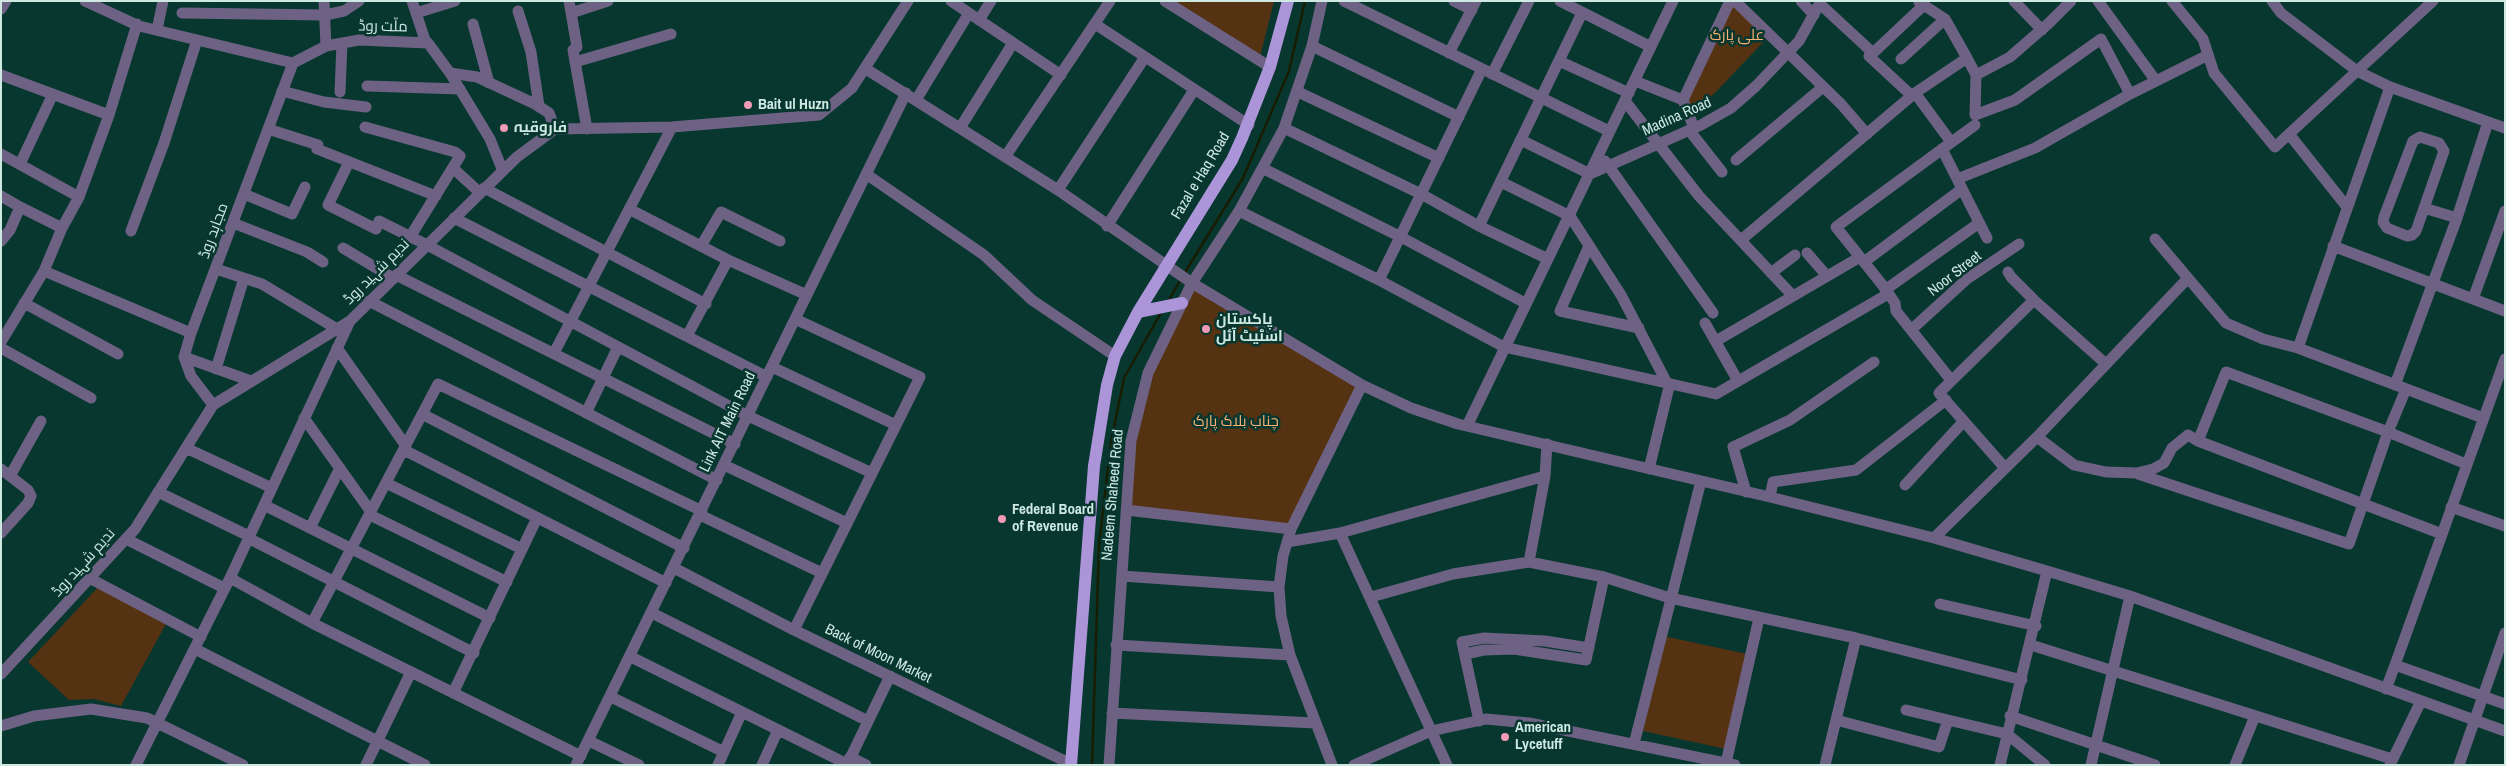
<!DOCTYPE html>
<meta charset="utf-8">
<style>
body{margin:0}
#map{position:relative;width:2506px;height:766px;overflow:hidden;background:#083730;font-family:"Archivo Narrow",sans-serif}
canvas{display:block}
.frame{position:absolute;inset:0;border:2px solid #cde9e2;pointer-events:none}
</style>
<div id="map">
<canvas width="2506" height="766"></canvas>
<div class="frame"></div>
</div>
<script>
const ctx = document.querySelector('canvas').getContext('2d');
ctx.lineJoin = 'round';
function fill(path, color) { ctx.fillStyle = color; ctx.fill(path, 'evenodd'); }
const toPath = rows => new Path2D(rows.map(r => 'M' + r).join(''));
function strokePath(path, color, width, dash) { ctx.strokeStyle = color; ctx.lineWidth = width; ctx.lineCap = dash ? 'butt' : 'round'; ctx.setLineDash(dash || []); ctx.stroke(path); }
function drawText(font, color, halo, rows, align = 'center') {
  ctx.font = font + ' "Archivo Narrow",Cairo,sans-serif'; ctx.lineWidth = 5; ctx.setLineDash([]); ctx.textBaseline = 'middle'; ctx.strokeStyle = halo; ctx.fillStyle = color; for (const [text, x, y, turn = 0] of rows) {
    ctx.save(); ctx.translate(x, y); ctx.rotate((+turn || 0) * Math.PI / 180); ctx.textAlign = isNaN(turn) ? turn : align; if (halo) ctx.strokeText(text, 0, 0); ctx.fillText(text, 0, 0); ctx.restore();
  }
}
fill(toPath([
 [1171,1,1274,1,1260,57],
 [1730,1,1770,35,1714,94,1687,111,1683,101],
 [1192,283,1362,385,1291,529,1126,510,1131,441,1148,373],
 [102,583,167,622,121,706,94,699,69,700,28,662],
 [1663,636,1747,654,1726,749,1643,731]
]), '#553212');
strokePath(toPath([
 [1184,274,1243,178,1289,71,1305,1],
 [1169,300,1181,279],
 [1092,765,1099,545,1111,442,1124,378,1162,311]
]), '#181d02', 2.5);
strokePath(toPath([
 [85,1,139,26,293,63,326,46,359,40,428,43,450,73,490,139,502,169],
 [324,1,326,46],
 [412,1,426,43],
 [569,1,577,47,573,50,587,129],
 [951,1,1061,75],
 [1165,1,1270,67],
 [1344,1,1609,131],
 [1454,1,1472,10],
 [1560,1,1651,47],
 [1735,1,1841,104,1867,134],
 [1801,1,1814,15],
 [2014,1,2042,30],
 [2098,1,2156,81],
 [2172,1,2203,39,2214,73,2275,147,2357,71,2281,13,2272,1],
 [1919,2,1945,19,1967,58],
 [1820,4,1873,53,1924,5],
 [1,9,6,1],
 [518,11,531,52,539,106],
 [182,13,325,15,344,11,359,1],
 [416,13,455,1],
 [571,13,608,1],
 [979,20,991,1],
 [473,24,489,83],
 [1095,24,1249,125],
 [157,30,163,1],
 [1312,46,1459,117],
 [1449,53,1476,1],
 [1873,53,1869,56,1912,96],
 [1901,59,1945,19],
 [1559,61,1629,93],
 [575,62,671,34],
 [866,69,1058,190,1192,283,1362,385,1411,408,1458,424,1770,497,1934,538,2047,571,2130,596,2505,731],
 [450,73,477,77,535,104,549,113,555,129],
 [1492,74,1529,1],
 [1,75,109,115],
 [1976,75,2010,57,2049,23,2071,1],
 [1635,81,1683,100],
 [367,86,460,89],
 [2390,87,2357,71,2433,1],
 [282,91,324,102,366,107],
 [340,92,342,43],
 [1298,92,1439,158],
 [1915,93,1951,142],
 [916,100,969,13],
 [1625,101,1699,196,1793,296],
 [365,127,455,152,460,156,410,237],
 [960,128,1013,43],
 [1284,128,1421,194,1479,226,1548,259],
 [1694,128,1683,100,1730,1],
 [268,129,318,145,317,149,436,196],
 [1689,130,1722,172],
 [2289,134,2347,207],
 [2420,137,2439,143,2444,151,2416,231,2412,235,2407,236,2387,228,2383,222,2384,217,2413,141,2420,137],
 [1521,140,1590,174,1701,125,1731,108,1756,86,1799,41,1821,1],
 [1942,149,1987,238],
 [1,154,79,197],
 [1005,157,1110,1],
 [1736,160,1823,87],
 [1605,161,1713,313],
 [349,162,328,205,376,229,379,221,427,245,748,416,872,473],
 [20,164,53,94],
 [453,168,479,192],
 [1264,169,1399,236,1525,303],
 [866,174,984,255,1032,300,1115,356],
 [1957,179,2035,148,2130,94,2208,55],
 [1501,182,1570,216,1621,295,1669,387,1649,469],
 [484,188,706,304],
 [1058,190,1145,57],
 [244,194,292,214,305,187],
 [1,196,20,207,10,230,1,241],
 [20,207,62,228],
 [2424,208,2457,218],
 [629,209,728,260,807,295],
 [1239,211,1379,280,1504,347,1716,394,1888,294],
 [454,218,767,377],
 [233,223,307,252,323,262],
 [1107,226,1194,90],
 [1479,226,1582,13],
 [131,231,164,143,197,40],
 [2155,239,2226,323,2263,339,2298,348,2483,418],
 [1741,240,1915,93,1967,58,1976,75,1975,115,2015,100,2101,39,2130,94],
 [701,246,721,212,780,241],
 [1589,246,1560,311,1639,328],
 [2333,246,2505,311],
 [343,248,393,278],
 [1807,253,1827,276],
 [1864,262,1962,189],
 [216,269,262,284,337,329],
 [44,271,191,333],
 [2008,272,2011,277,2034,300,2106,364],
 [1771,273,1795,255],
 [396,275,735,444],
 [1379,280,1482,69],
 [1885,290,1979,223],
 [2473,299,2505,211],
 [369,301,717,480],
 [24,303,118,354],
 [1705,323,1738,381],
 [1911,330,1967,279,2019,244],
 [687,336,728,260],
 [1716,341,1860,257],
 [1,342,44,271,62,228,79,197,109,115,137,24],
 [1,348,91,398],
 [337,348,406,446],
 [2298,348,2390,87,2505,128],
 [554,353,672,127],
 [184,357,251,381],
 [2505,359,2395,665,2505,704],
 [772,367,896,425],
 [216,369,244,278],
 [1951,380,1896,311,1895,303,1884,287,1836,227,1975,125],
 [2395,385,2457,218,2488,122],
 [213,405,191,376,184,357,191,333,293,63],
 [586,413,618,347],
 [422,414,684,548],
 [304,418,371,512],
 [1467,426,1673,1],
 [2037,437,2074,465,2106,472,2137,473,2153,469,2164,463,2172,448,2188,435,2198,441,2442,534],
 [2198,441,2226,372,2388,432,2466,464],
 [186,448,272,488],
 [404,450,666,583],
 [724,465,847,523],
 [2005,468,1939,393,2034,300],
 [1,469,28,490,31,496,28,503,1,533],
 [2138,474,2349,544,2388,432,2406,389],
 [10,476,41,421],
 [386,483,522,549],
 [1905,485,1964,421],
 [158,492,249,536],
 [1746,492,1733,447,1790,420,1874,362],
 [1770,497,1773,482,1856,470,1946,400],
 [264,505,490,618],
 [2451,507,2505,526],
 [1126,510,1291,529],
 [370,515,507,582],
 [700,515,822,573],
 [310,528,340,468],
 [1340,533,1447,765],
 [248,538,474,653],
 [1934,538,2037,437,2188,278],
 [126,539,224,588],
 [1287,542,1340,533,1545,476],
 [1529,562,1545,476,1547,444],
 [674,568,794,630,1071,764],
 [1122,576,1279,587],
 [230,578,312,623,581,756],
 [91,579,201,637],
 [1371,597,1453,574,1529,562,1604,577,1670,598,1856,638,2022,680],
 [1940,604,2036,626],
 [652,613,868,721],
 [312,623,438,384,702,511],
 [794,630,920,377,795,319],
 [1116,645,1290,655],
 [2031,645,2392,759],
 [195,649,425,765],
 [1465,654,1484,650,1514,649,1586,660,1604,577],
 [631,657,847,764],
 [1,674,135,529,213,405,350,321,517,157,555,129,672,127,819,115,852,88,908,1],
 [2386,689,2395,665],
 [453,693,537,518],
 [611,697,724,752],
 [1906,710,2007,734,2045,765],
 [1112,713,1315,723],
 [2010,716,2155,765],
 [1836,720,1939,747,1948,720],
 [1479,721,1462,642,1484,638,1545,641,1589,648],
 [1,726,34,716,91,709,147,718,243,765],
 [589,741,639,765],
 [1634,744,1701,481],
 [850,757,866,765],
 [1726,763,1759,618],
 [136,765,230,578,350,321],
 [366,765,411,672],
 [576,765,906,93],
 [718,765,742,712],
 [762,765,778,730],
 [847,765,890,676],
 [1109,765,1131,441,1148,373,1192,283,1239,211,1284,128,1312,46,1322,1],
 [1332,765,1290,655,1281,616,1279,587,1283,556,1291,529,1362,385],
 [1354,765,1431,731,1486,719,1529,723,1735,765],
 [1825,765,1856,638],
 [2000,765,2047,571],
 [2091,765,2130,596],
 [2235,765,2255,716],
 [2390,765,2421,701],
 [2459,765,2505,633]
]), '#6d6283', 11);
strokePath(toPath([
 [1138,312,1182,303],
 [1071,765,1094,466,1107,385,1115,356,1138,312,1232,160,1242,138,1270,67,1288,1]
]), '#ab94d7', 12);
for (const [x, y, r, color] of [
 [748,105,5,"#f09ab5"],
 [504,128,5,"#f09ab5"],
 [1206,329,5,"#f09ab5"],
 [1002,519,5,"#f09ab5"],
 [1505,737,5,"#f09ab5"]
]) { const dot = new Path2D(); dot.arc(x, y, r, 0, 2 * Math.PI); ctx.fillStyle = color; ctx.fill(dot); strokePath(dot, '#083730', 2); }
drawText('15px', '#cde9e2', '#083730', [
 ["ملّت روڈ",383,27,1],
 ["Madina Road",1677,117,-24],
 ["Fazal e Haq Road",1201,176,-59],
 ["مجاہد روڈ",214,231,-70],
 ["ندیم شہید روڈ",377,272,-45],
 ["Noor Street",1955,274,-38],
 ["Link AIT Main Road",728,422,-64],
 ["Nadeem Shaheed Road",1113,495,-85],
 ["ندیم شہید روڈ",84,563,-48],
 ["Back of Moon Market",878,654,26]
]);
drawText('15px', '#fab072', '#083730', [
 ["علی پارک",1737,36],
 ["چناب بلاک پارک",1236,422]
]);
drawText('bold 15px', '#cde9e2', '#083730', [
 ["Bait ul Huzn",758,105],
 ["فاروقیہ",514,128],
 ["پاکستان",1216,320],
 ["اسٹیٹ آئل",1216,337],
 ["Federal Board",1012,510],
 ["of Revenue",1012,527],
 ["American",1515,728],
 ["Lycetuff",1515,745]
], 'left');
</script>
